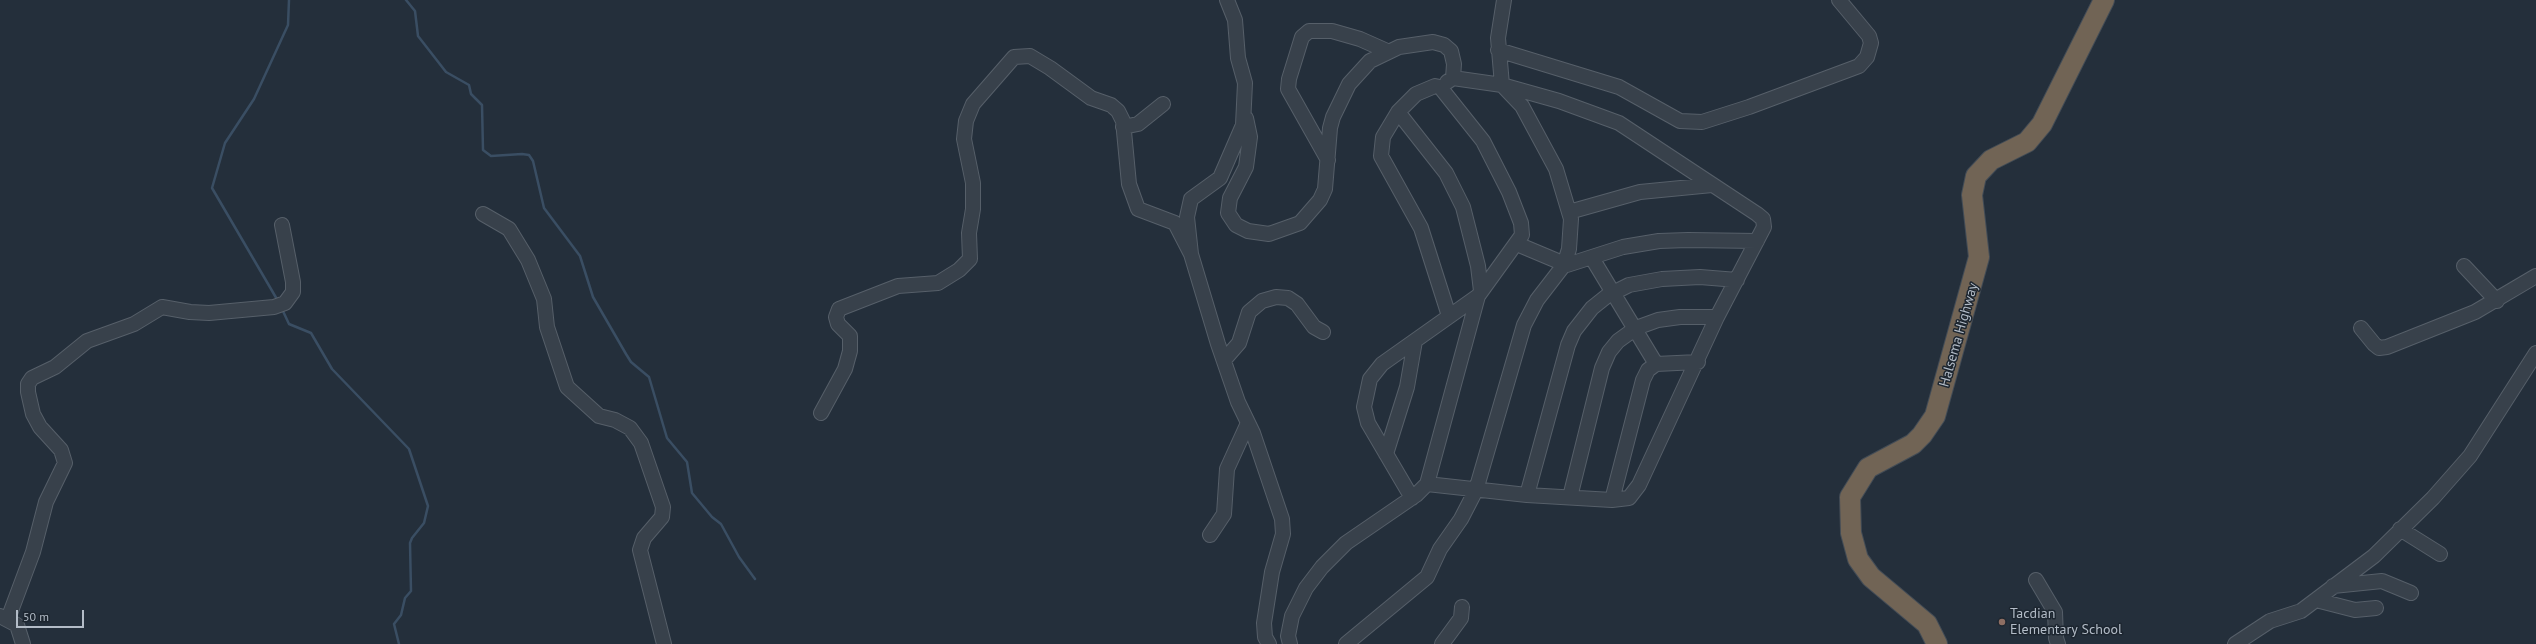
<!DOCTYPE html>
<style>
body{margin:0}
#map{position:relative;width:2536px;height:644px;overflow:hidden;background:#242f3b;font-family:"PT Sans",sans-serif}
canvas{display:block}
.scale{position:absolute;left:16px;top:610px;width:68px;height:18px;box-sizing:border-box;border:2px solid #b3bcc7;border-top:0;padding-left:5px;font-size:12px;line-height:14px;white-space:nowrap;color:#b3bcc7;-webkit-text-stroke:3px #1d2630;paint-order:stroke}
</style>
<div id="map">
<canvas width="2536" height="644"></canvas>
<div class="scale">50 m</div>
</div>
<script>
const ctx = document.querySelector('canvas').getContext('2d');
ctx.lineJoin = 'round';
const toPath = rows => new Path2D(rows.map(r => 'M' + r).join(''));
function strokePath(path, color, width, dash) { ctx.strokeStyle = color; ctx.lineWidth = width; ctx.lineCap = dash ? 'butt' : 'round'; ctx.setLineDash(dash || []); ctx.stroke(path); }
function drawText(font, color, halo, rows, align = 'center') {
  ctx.font = font + ' "PT Sans",sans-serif'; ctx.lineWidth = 3; ctx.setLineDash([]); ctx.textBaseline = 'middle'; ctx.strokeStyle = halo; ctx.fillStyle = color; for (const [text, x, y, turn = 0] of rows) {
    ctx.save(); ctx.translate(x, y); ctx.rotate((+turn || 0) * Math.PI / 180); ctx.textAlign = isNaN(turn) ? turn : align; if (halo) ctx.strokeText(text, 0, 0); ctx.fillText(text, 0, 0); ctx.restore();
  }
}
strokePath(toPath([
 [406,0,415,11,418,36,446,72,469,85,471,94,482,105,483,150,491,156,522,154,529,155,533,161,544,208,580,256,593,297,626,354,631,362,649,377,667,438,687,462,692,493,712,517,721,524,739,557,755,579],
 [278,301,212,188,225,143,254,99,288,25,289,0],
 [282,309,289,324,311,333,332,369,409,449,428,506,424,523,412,538,410,543,411,591,405,598,401,615,394,624,399,644]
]), '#3a4e63', 2.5);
const minor = toPath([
 [1227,0,1235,20,1238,58,1245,83,1243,125,1220,178,1191,199,1187,217,1191,254,1218,344,1238,402,1253,433,1282,519,1283,534,1272,572,1264,623,1265,637,1269,644],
 [1498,50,1619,87,1680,121,1702,122,1749,107,1859,66,1867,57,1871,43,1869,36,1839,0],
 [1398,112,1446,173,1463,207,1478,266,1481,291],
 [1246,118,1250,137,1246,167,1230,198,1228,213,1236,225,1248,231,1269,234,1300,223,1320,200,1325,189,1330,128,1333,117,1349,84,1370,61,1399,47,1433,42,1444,45,1451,51,1454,64,1453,78,1447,82],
 [1123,127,1138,124,1163,104],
 [1328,160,1288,89,1289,79,1302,37,1309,31,1332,31,1360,39,1387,51],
 [1569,212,1640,192,1712,185],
 [483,214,509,229,528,260,544,299,547,327,567,387,599,416,615,420,630,428,641,443,663,507,662,517,644,538,640,550,664,644],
 [1517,244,1567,265,1623,247,1659,241,1688,240,1757,241],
 [1592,258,1656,364],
 [2464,266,2497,301],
 [2361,328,2374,344,2379,348,2387,347,2475,312,2536,276],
 [1225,359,1239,343,1249,312,1262,301,1276,297,1288,298,1297,304,1314,327,1323,332],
 [821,413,845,369,850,351,850,336,838,324,836,317,839,309,898,286,938,283,959,270,970,259,969,233,973,209,973,183,964,139,966,121,973,104,1014,57,1030,56,1050,68,1091,98,1111,105,1118,111,1123,121,1129,184,1138,209,1175,223,1191,254],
 [1386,454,1407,387,1415,341],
 [1427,484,1527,495,1612,500,1629,498,1639,485,1717,317,1764,227,1763,219,1757,214,1619,123,1559,101,1502,85,1453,78],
 [1527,495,1568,345,1574,331,1592,308,1607,296,1629,285,1662,279,1700,277,1737,280],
 [1570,497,1602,368,1609,352,1618,341,1636,328,1658,320,1680,317,1717,317],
 [1412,498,1368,423,1364,407,1370,379,1382,364,1478,296],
 [1612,500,1643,380,1648,370,1656,364,1698,362],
 [2400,529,2440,554],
 [1210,535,1224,514,1227,469,1248,423],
 [2036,580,2055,612,2056,638,2058,644],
 [2333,586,2382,581,2411,593],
 [2316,600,2355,610,2376,608],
 [0,616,17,625,23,644],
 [8,619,33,552,46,502,65,463,61,450,40,427,33,414,28,392,28,384,32,378,55,367,87,341,134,324,162,307,190,312,209,313,274,307,285,303,293,292,293,282,282,225],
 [1290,644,1288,636,1292,616,1306,588,1322,567,1346,543,1416,495,1427,484,1478,296,1522,235,1521,223,1509,192,1483,141,1440,87,1435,86,1416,94,1398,112,1383,137,1381,156,1421,228,1449,316],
 [1346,644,1427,577,1440,549,1461,519,1476,490,1524,325,1537,300,1564,265,1569,249,1571,219,1556,169,1522,106,1502,85,1498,38,1504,0],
 [1442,644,1461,618,1462,607],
 [2235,644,2270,621,2301,611,2374,556,2433,498,2470,456,2536,353]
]);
const highway = toPath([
 [1937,644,1927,624,1871,577,1858,559,1851,533,1850,497,1868,468,1913,444,1922,435,1935,416,1979,257,1972,195,1976,176,1991,160,2027,142,2042,124,2104,0]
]);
strokePath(minor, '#565f69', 16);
strokePath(highway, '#434c56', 22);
strokePath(minor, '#38414b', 14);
strokePath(highway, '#716455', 20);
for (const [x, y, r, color] of [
 [2002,622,4,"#8d6e63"]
]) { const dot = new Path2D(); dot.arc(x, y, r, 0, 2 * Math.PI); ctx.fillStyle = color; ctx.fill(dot); strokePath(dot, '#1d2630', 1.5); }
drawText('14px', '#b3bcc7', '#1d2630', [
 ["Halsema Highway",1959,335,-74]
]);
drawText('14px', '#b3bcc7', '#1d2630', [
 ["Tacdian",2010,614],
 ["Elementary School",2010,630]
], 'left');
</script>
